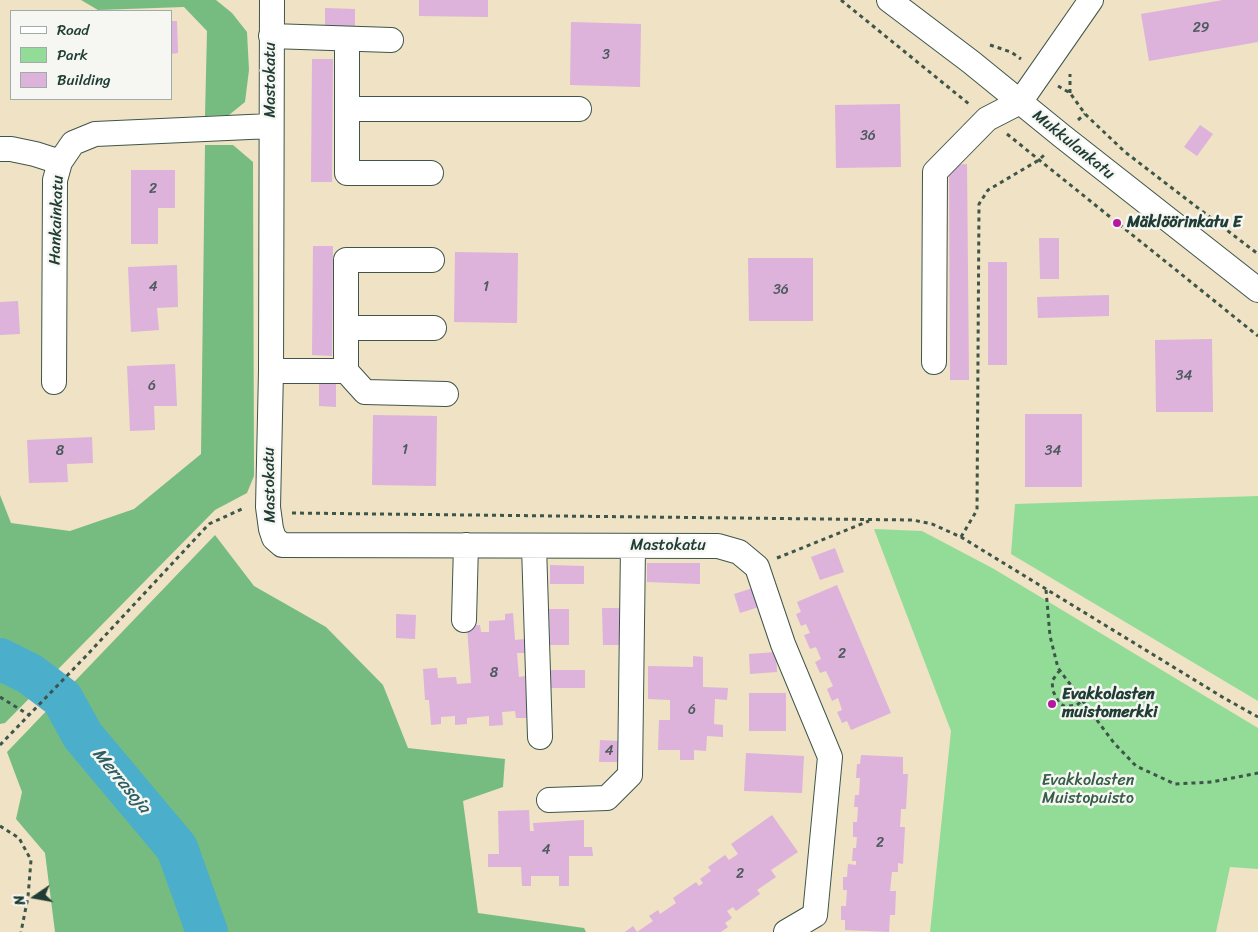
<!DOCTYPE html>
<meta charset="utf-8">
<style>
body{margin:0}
#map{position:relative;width:1258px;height:932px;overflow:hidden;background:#efe2c5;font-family:Sriracha,sans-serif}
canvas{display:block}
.legend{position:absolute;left:10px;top:10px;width:162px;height:90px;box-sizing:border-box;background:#f6f6f2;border:1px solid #a0aca6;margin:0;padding:6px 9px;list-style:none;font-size:15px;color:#1f3d34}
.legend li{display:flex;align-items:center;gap:10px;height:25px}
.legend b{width:25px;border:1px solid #a0aca6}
.north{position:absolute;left:10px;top:872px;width:50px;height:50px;-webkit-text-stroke:4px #f6f6f2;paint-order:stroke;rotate:258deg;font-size:14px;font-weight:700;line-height:20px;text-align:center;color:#1f3d34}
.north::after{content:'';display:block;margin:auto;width:18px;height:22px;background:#1f3d34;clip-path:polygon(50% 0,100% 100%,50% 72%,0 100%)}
</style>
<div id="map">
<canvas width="1258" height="932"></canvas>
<ul class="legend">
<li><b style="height:6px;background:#fff"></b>Road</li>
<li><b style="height:14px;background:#93dc97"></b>Park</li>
<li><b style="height:14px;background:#ddb2db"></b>Building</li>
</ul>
<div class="north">N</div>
</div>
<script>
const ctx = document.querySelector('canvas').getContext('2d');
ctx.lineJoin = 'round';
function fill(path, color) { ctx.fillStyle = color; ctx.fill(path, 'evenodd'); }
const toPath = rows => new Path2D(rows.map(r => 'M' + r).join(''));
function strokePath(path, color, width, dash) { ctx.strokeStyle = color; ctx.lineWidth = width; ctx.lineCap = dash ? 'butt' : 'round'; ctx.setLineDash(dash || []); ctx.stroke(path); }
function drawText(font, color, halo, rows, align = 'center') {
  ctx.font = font + ' Sriracha,sans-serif'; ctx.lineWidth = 5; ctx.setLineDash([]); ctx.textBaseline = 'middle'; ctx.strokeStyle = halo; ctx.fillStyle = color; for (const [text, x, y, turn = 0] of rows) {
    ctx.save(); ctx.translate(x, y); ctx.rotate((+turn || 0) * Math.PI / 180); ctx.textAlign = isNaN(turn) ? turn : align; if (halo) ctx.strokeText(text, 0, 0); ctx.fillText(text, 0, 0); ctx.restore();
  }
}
fill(toPath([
 [1258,496,1258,701,1011,554,1015,504],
 [874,529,922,531,994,569,1258,728,1258,869,1230,867,1216,932,930,932,951,731]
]), '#93dc97');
fill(toPath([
 [81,0,216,0,232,13,247,32,249,70,245,102,229,115,205,116,207,31,184,7,98,10],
 [205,145,233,145,253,162,254,476,247,493,215,510,5,723,0,724,0,495,11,523,70,531,134,509,201,454],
 [215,535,254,586,326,627,383,685,408,748,505,759,503,787,463,801,478,913,584,928,586,932,55,932,45,853,16,819,22,792,7,752]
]), '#76bc80');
strokePath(toPath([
 [0,659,30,674,62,698,83,736,177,848,207,932]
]), '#4baeca', 42);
fill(toPath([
 [419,0,488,0,488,17,419,16],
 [1223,0,1258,0,1258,42,1149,61,1141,14],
 [325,8,355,9,355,31,325,30],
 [171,21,177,21,178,53,171,54],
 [571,22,641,24,640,87,570,85],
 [312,59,333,59,332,182,311,182],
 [900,104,901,167,836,168,835,105],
 [1200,125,1213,134,1197,156,1184,147],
 [967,164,969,380,950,380,949,165],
 [131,170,175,170,175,208,158,208,158,244,131,244],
 [1039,238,1059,238,1059,279,1040,279],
 [313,246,333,246,332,356,312,355],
 [455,252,518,253,517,323,454,322],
 [748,258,813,258,813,321,749,321],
 [988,262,1007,262,1007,365,988,365],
 [177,265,178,307,157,308,159,330,131,332,128,267],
 [1109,295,1109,316,1038,318,1037,297],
 [18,301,20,334,0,335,0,302],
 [1212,339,1213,412,1156,412,1155,340],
 [175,364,177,406,154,406,155,430,130,431,127,366],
 [319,383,336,383,336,407,319,406],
 [1025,414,1082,414,1082,487,1025,487],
 [373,415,437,416,436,486,372,485],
 [92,437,93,463,67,464,68,482,29,483,27,440],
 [835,548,844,572,820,580,811,557],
 [647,563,700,563,700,584,647,582],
 [550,565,584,566,584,584,550,584],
 [837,585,891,713,851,730,847,721,842,723,837,712,842,710,838,698,832,701,827,689,833,686,826,671,820,673,815,662,821,659,816,647,810,649,804,635,810,633,806,624,801,626,796,614,801,612,797,602],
 [756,587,762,606,740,613,734,594],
 [602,608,622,608,623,645,603,645],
 [549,609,569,609,569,645,550,645],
 [513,613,515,640,525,639,526,653,517,653,519,677,525,676,528,718,516,718,515,711,502,712,503,725,489,726,489,716,467,718,467,724,455,725,455,716,441,717,441,724,431,725,429,700,425,700,423,669,437,668,438,678,456,677,457,684,471,683,467,626,480,625,481,632,489,632,489,621,505,620,505,614],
 [396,614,416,615,415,639,396,638],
 [776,652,777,672,750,674,749,654],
 [693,656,703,657,703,687,728,688,727,700,715,699,714,724,723,725,723,737,707,736,706,751,694,750,694,760,680,760,680,750,658,750,659,720,670,720,670,700,648,699,648,666,693,667],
 [551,670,585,670,585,688,551,688],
 [749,693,786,693,786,731,749,731],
 [600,740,619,741,618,762,599,762],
 [746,753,804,756,802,793,744,791],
 [861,755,903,757,903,774,908,774,906,809,901,809,900,827,905,827,903,864,898,863,898,872,892,872,890,891,896,891,895,915,890,915,889,932,845,930,845,920,841,920,841,906,846,906,847,890,843,890,843,877,847,877,848,864,856,865,856,861,852,861,853,848,856,848,857,837,853,837,853,822,857,822,858,807,854,807,855,795,859,795,860,778,856,778,857,764,860,764],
 [529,810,530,831,534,831,533,823,584,820,584,847,592,847,593,856,569,856,569,886,559,886,559,876,531,876,531,886,522,886,521,867,488,867,488,854,499,854,498,811],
 [772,815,798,852,771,870,776,877,757,890,760,894,736,911,733,907,727,911,732,918,725,923,728,927,721,932,625,932,633,926,637,932,653,921,649,916,658,910,660,914,676,903,673,898,696,882,699,886,703,883,700,879,711,871,708,867,725,855,729,860,738,854,731,844]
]), '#ddb2db');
const minor = toPath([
 [272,0,271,371,268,507,271,529,274,538,282,545,718,546,739,552,757,567,783,644,830,757,815,915,786,932],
 [889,0,971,62,1062,136,1258,290],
 [271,36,391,40],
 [347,39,347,173,431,173],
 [347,109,579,109],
 [0,149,11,149,35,154,60,162],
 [346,328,434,328],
 [934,362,935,172,987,119,1020,102,1091,0],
 [271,371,346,371,365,392,446,394],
 [346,371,346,260,432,260],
 [54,382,55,180,60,162,73,143,95,134,271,126],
 [534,546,540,737],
 [464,620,466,545],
 [549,800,607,798,630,775,633,547]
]);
strokePath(minor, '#3e564a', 26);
strokePath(toPath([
 [841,0,969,104],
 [990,45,1011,52,1021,59],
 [1058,86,1070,93,1085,114,1125,152,1258,254],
 [1070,93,1070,74],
 [1078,120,1085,114],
 [1007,134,1258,336],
 [292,513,913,520,932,524,961,537,1224,698,1258,717],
 [961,537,977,510,979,204,988,190,1039,160,1046,153],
 [777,558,869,521],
 [1046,590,1050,636,1058,668,1114,743,1136,766,1175,784,1212,782,1258,773],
 [1060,670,1052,681,1053,691,1059,703,1064,706,1069,706,1077,705,1083,700],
 [0,697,29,715],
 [0,745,86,656,209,524,244,508],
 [0,826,19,838,31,860,28,897,21,932]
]), '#3e564a', 3, [4, 4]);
strokePath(minor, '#fff', 24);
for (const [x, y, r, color] of [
 [1117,223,5,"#b5179e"],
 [1052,704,5,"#b5179e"]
]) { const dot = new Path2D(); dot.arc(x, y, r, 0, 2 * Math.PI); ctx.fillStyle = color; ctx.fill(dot); strokePath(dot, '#f6f6f2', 2); }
drawText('14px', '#4e5a5e', null, [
 ["29",1201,28],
 ["3",606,55],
 ["36",868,136],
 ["2",153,189],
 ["4",153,287],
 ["1",486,287],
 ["36",781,290],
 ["34",1184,376],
 ["6",152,386],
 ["1",405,450],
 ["8",60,451],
 ["34",1053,451],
 ["2",842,654],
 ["8",494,673],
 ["6",692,710],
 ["4",609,751],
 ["2",880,843],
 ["4",546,850],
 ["2",740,874]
]);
drawText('16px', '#1f3d34', '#f6f6f2', [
 ["Mastokatu",271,80,-90],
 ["Mukkulankatu",1073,145,39],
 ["Hankainkatu",57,220,-88],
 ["Mastokatu",270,485,-91],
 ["Mastokatu",668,546]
]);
drawText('bold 16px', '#1f3d34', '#f6f6f2', [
 ["Mäklöörinkatu E",1127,223],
 ["Evakkolasten",1062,695],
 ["muistomerkki",1062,713]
], 'left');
drawText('16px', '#365d48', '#f6f6f2', [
 ["Evakkolasten",1088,781],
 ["Muistopuisto",1088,799]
]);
drawText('italic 18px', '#2c5f61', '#f6f6f2', [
 ["Merrasoja",121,781,50]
]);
</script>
